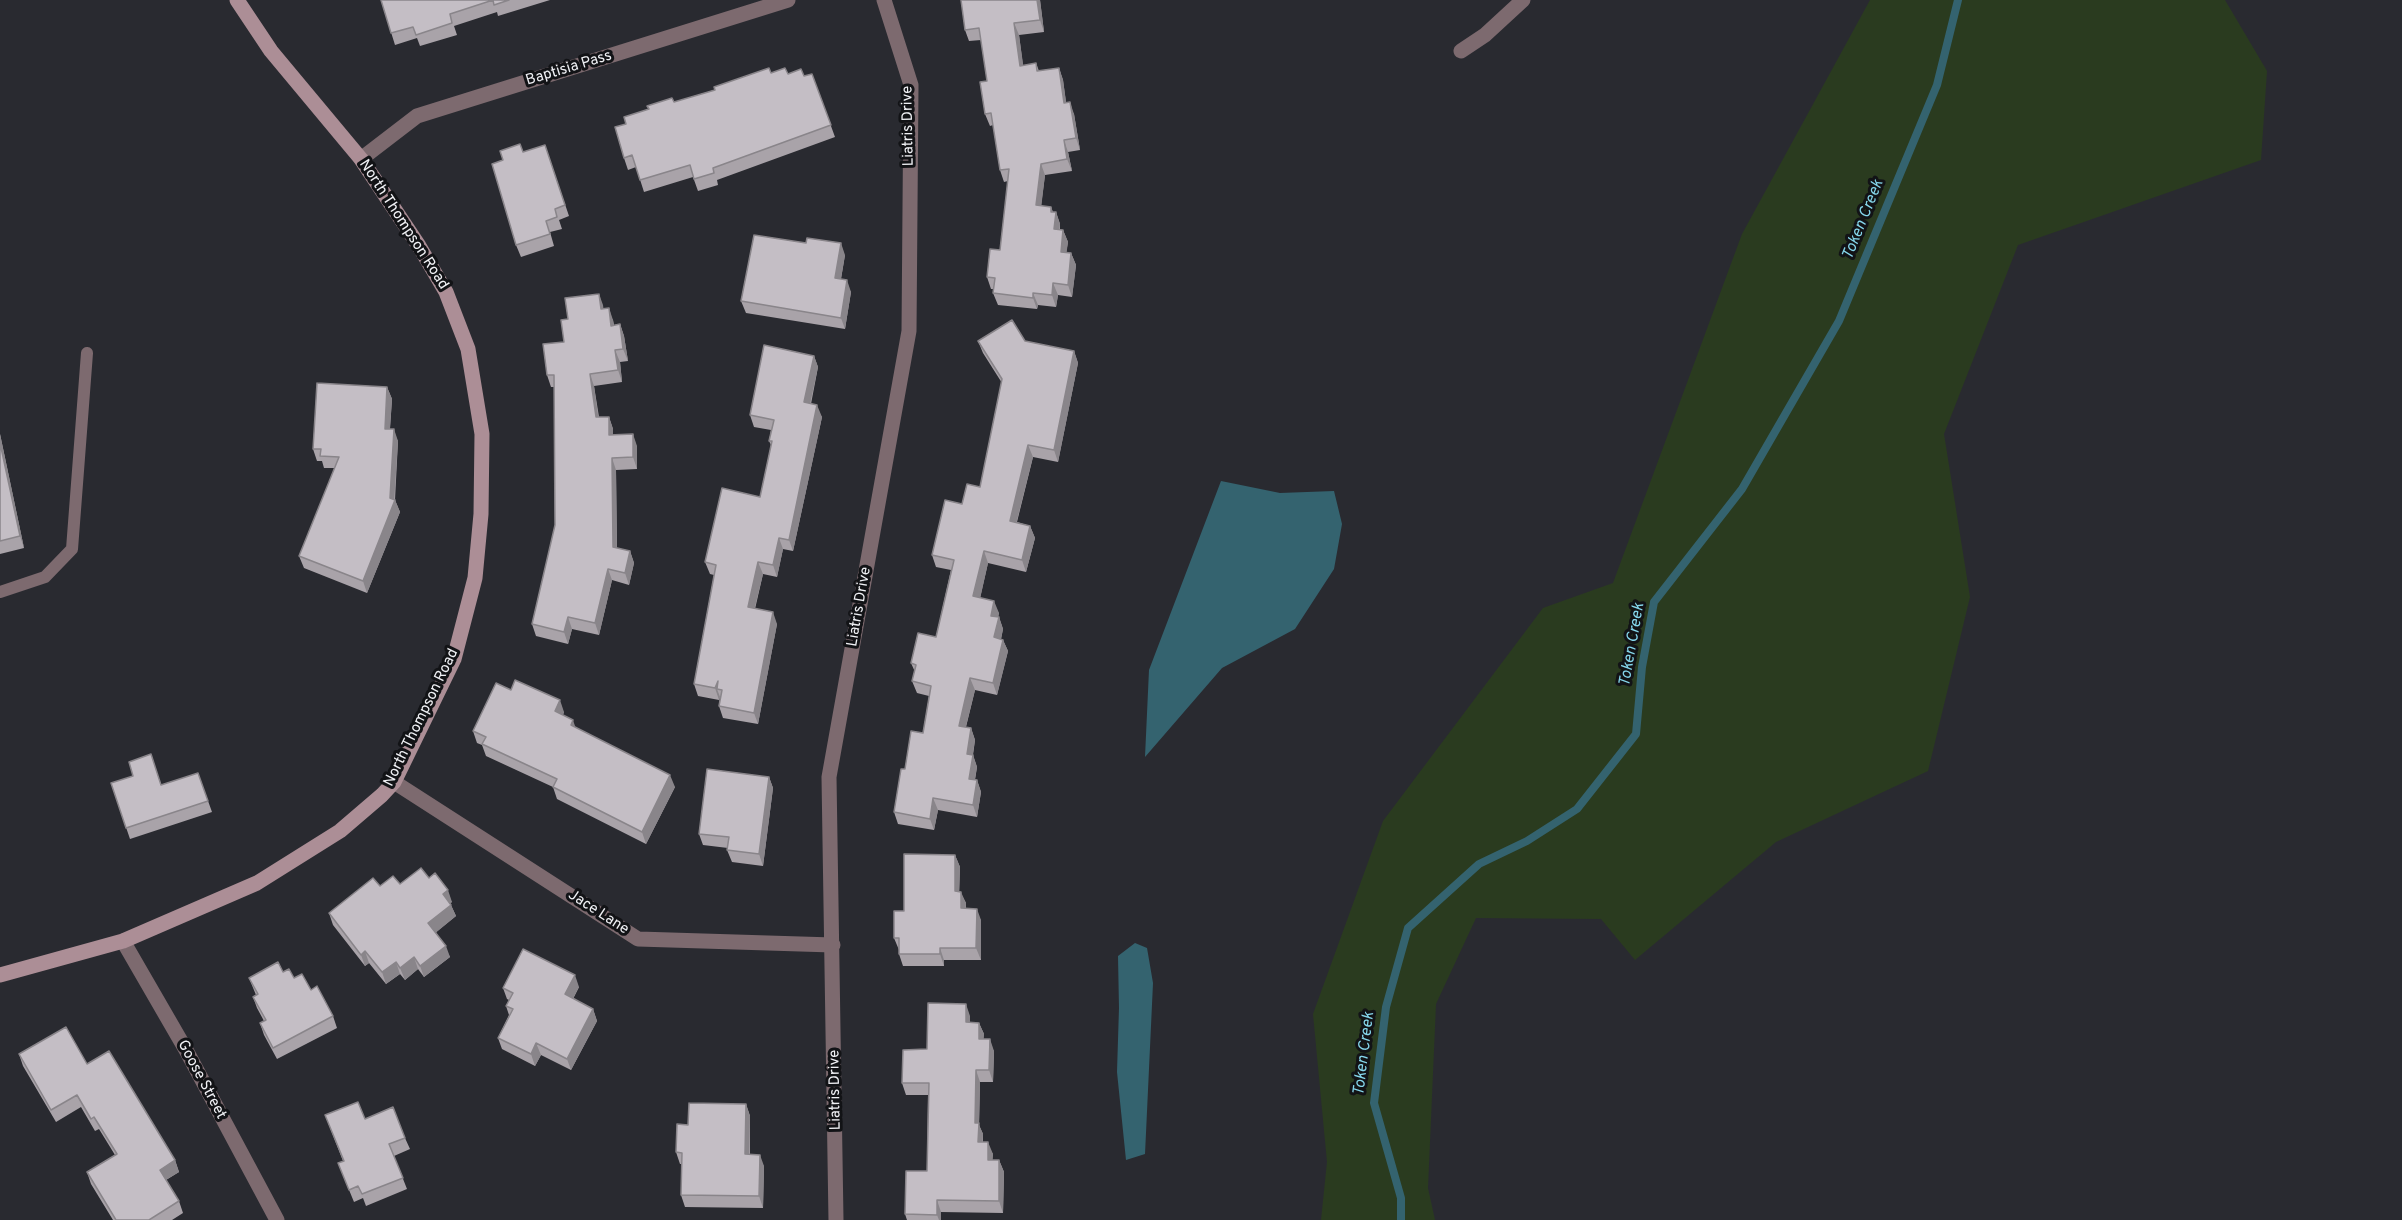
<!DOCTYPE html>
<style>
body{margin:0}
canvas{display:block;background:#292a30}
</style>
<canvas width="2402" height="1220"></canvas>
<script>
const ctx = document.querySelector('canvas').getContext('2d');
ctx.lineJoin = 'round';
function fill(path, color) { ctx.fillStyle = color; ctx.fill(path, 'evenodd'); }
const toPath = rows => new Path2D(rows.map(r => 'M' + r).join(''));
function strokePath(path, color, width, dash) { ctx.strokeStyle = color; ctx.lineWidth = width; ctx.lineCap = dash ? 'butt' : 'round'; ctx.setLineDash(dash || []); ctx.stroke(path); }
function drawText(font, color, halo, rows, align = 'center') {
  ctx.font = font + ' Overpass,sans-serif'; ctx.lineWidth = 6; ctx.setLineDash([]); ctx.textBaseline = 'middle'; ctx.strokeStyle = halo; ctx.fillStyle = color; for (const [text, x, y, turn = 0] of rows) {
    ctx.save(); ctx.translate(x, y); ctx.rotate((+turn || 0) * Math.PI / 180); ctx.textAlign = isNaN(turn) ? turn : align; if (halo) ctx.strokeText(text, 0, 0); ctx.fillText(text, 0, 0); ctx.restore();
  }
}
fill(toPath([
 [1870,0,2225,0,2267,71,2261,160,2018,245,1944,434,1970,597,1928,771,1776,842,1635,960,1601,919,1476,918,1436,1004,1428,1188,1435,1220,1321,1220,1327,1162,1313,1014,1383,821,1543,608,1613,583,1742,234]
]), '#2a3b1f');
fill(toPath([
 [1221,481,1280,493,1334,491,1342,524,1334,569,1295,629,1222,668,1145,757,1149,670],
 [1135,943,1147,948,1153,983,1145,1154,1126,1160,1117,1072,1119,1008,1118,956]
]), '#34636f');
strokePath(toPath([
 [1401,1220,1401,1198,1374,1103,1386,1007,1408,928,1479,864,1527,841,1577,809,1636,734,1642,667,1654,602,1742,489,1839,321,1937,85,1958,0]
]), '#34636f', 8);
strokePath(toPath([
 [0,592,45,577,72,549,87,353]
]), '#7d6a6f', 12);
strokePath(toPath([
 [1461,51,1485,35,1523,0],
 [361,159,417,116,788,0],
 [394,782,638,939,833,945],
 [123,941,186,1050,277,1220],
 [836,1220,829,777,909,331,911,85,884,0]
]), '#7d6a6f', 15);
strokePath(toPath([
 [0,975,123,941,257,883,340,831,382,795,394,782,454,659,475,578,481,514,482,434,468,349,446,292,419,246,361,159,271,51,237,0]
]), '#ac8e96', 15);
fill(toPath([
 [381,0,550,0,498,16,497,12,454,26,457,35,420,46,417,38,395,45],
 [961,0,1040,0,1044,32,1019,35,1023,66,1036,63,1039,71,1059,68,1063,80,1066,103,1074,114,1080,150,1068,152,1072,171,1045,175,1041,206,1051,207,1053,212,1056,212,1060,224,1060,230,1063,230,1068,242,1066,253,1071,253,1076,265,1072,297,1058,295,1056,307,1038,305,1037,309,998,305,993,293,994,289,991,289,987,277,1000,250,1008,181,1004,182,1000,170,993,125,990,126,985,114,987,81,981,40,969,41,965,30],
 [771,73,804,76,812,74,835,137,717,180,718,185,698,191,693,177,644,192,636,167,628,170,624,158,626,124,674,102],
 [545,145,569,216,559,220,562,229,550,232,554,246,521,257,516,245,523,152],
 [845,255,841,279,851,292,845,329,746,313,741,301],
 [603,305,603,308,613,320,614,325,620,324,624,336,628,361,620,362,622,382,594,386,599,417,609,417,613,429,613,435,637,446,637,469,616,470,617,548,630,551,634,563,629,585,612,580,599,635,572,629,568,644,536,636,532,624,555,525,554,387,551,387,547,375,564,342,568,319],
 [978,341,1025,341,1074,351,1078,363,1058,462,1033,457,1017,522,1030,526,1035,538,1026,572,988,563,980,598,999,613,998,617,999,617,1003,629,1001,639,1003,640,1008,651,997,695,975,690,966,727,971,728,975,740,973,755,977,767,975,780,977,780,981,792,977,817,938,810,934,830,898,824,894,812,905,769,923,733,929,696,917,693,912,681,915,672,911,663,936,637,951,570,936,567,932,555,962,504,980,487,1002,383,983,353],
 [814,356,818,367,811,404,822,417,793,551,783,549,777,577,763,574,755,609,777,624,758,724,723,718,719,706,720,697,719,700,698,696,694,684,714,575,710,574,705,562,760,497,771,445,769,441,771,430,754,427,750,415],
 [387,387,392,399,390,429,398,441,395,500,400,512,367,593,304,568,299,556,335,468,324,468,322,461,317,461,313,449],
 [0,434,24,548,0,554],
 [511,690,564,712,563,715,576,728,675,787,646,844,557,799,553,787,486,756,482,745,477,743,473,731],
 [198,773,212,812,130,839,111,783,161,785],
 [769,777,773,788,763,866,732,862,727,850,728,848,703,845,699,834],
 [955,855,960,867,959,891,966,903,966,908,981,920,981,960,944,960,944,966,903,966,899,954,899,950,894,938,904,911],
 [429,878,452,902,450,903,456,916,436,932,450,957,424,977,418,969,405,980,400,974,386,984,369,963,365,966,333,925,329,913,380,886,400,884],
 [283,972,294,978,311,990,333,1016,337,1028,277,1059,264,1035,260,1023,264,1021,257,1008,253,997,256,995,249,978],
 [579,987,573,999,593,1009,597,1021,571,1070,541,1055,535,1066,502,1049,498,1038,509,1015,506,1006,509,1000,507,999,503,988],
 [970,1016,970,1022,979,1023,984,1034,983,1039,994,1051,993,1082,980,1082,979,1125,983,1134,983,1142,993,1154,992,1160,999,1160,1004,1172,1003,1213,941,1212,941,1220,907,1220,905,1214,927,1171,928,1095,906,1095,902,1083,927,1049],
 [19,1054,87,1064,175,1160,179,1172,166,1180,179,1201,183,1213,172,1220,113,1220,91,1184,87,1172,115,1155,99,1129,95,1131,81,1107,56,1122,23,1066],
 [746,1104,750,1116,750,1155,764,1166,763,1208,685,1207,681,1195,682,1164,680,1164,676,1152,688,1125],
 [325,1115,365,1119,405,1138,410,1149,394,1156,407,1189,366,1206,363,1198,354,1202,338,1163,343,1161]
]), '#a9a3a9');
fill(toPath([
 [1037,0,1040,0,1044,32,1040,20],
 [1014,23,1019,35,1025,78,1020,66],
 [1059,68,1063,80,1068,115,1064,103],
 [1070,102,1074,114,1080,150,1076,138],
 [1064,140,1068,152,1072,171,1067,159],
 [1041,164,1045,175,1040,217,1036,205],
 [1051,207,1055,219,1056,212,1060,224,1058,241,1054,229,1051,212],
 [1063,230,1068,242,1065,264,1061,252],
 [841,243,845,255,839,290,835,278],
 [1071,253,1076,265,1072,297,1068,285],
 [847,280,851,292,845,329,841,318],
 [1053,283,1058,295,1056,307,1052,295],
 [1033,293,1038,305,1037,309,1033,298],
 [599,294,603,305,605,320,601,309],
 [609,308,613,320,615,337,611,326],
 [620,324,624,336,628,361,623,349],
 [615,350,620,362,622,382,618,370],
 [1074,351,1078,363,1058,462,1054,450],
 [814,356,818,367,808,414,804,402],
 [590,374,594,386,600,429,596,417],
 [387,387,392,399,389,441,385,429],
 [817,405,822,417,793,551,789,540],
 [609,417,613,429,613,447,609,435],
 [394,429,398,441,394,503,395,500,400,512,367,593,363,581,390,498],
 [0,434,24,548,20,536,0,443],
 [633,434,637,446,637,469,633,457],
 [1028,445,1033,457,1014,532,1010,521],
 [612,458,616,470,617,559,613,547],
 [1030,526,1035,538,1026,572,1022,560],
 [779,538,783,549,777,577,773,565],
 [630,551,634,563,629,585,625,573],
 [984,551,988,563,978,608,973,596],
 [758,562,763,574,752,619,748,607],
 [608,569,612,580,599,635,595,623],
 [994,601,999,613,996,628,991,616],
 [773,612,777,624,758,724,754,713],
 [568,617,572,629,568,644,564,632],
 [999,617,1003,629,999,649,994,637],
 [1003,640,1008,651,997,695,993,683],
 [970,678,975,690,963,738,959,726],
 [718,681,717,689,720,697,719,700,715,688],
 [560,700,564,712,559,723,555,711],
 [573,720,577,732,571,725],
 [971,728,975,740,971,766,967,754],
 [973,755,977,767,973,790,969,779],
 [670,775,675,787,646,844,642,832],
 [769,777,773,788,763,866,759,854],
 [977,780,981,792,977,817,973,805],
 [933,798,938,810,934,830,930,819],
 [955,855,960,867,959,903,955,891],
 [448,890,452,902,447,906,443,894],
 [961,892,966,903,965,920,961,908],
 [451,905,456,916,433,935,428,923],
 [977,909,981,920,981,960,976,948],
 [446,946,450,957,424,977,420,966],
 [940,948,944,960,944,966,940,954],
 [365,951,369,963,365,966,361,955],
 [414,957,418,969,405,980,400,968],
 [396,962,400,974,386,984,382,972],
 [575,975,579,987,569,1006,565,994],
 [966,1004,970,1016,970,1034,966,1022],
 [593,1009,597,1021,571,1070,567,1059],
 [979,1023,984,1034,983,1051,979,1039],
 [990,1039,994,1051,993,1082,989,1070],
 [536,1043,541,1055,535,1066,531,1054],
 [976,1070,980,1082,979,1125,983,1134,982,1154,978,1142,975,1123],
 [746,1104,750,1116,749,1166,745,1154],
 [988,1142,993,1154,992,1172,988,1160],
 [760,1155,764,1166,763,1208,759,1196],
 [175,1160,179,1172,164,1181,160,1170],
 [999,1160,1004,1172,1003,1213,999,1201],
 [937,1200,941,1212,941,1220,939,1220,937,1215]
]), '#89858a');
const building = toPath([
 [381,0,509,0,494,5,493,0,450,14,452,23,416,35,413,27,391,33,381,0],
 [961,0,1037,0,1040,20,1014,23,1020,66,1036,63,1037,71,1059,68,1064,103,1070,102,1076,138,1064,140,1067,159,1041,164,1036,205,1051,207,1051,212,1056,212,1054,229,1063,230,1061,252,1071,253,1068,285,1053,283,1052,295,1033,293,1033,298,993,293,995,278,987,277,990,249,1000,250,1009,169,1000,170,991,113,985,114,980,82,987,81,979,28,965,30,961,0],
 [769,68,771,73,785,68,788,74,801,69,804,76,812,74,831,125,713,168,714,173,694,179,690,165,640,180,632,155,624,158,615,127,626,124,624,117,649,109,647,106,672,98,674,102,715,90,714,87,769,68],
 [520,144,523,152,545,145,565,205,555,209,557,217,546,221,550,234,516,245,492,164,503,160,500,151,520,144],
 [754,235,806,243,807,238,841,243,835,278,847,280,841,318,741,301,754,235],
 [599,294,601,309,609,308,611,326,620,324,623,349,615,350,618,370,590,374,596,417,609,417,609,435,633,434,633,457,612,458,613,547,630,551,625,573,608,569,595,623,568,617,564,632,532,624,555,525,554,375,547,375,543,344,564,342,561,320,568,319,565,298,599,294],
 [1012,320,1025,341,1074,351,1054,450,1028,445,1010,521,1030,526,1022,560,984,551,973,596,994,601,991,616,999,617,994,637,1003,640,993,683,970,678,959,726,971,728,967,754,973,755,969,779,977,780,973,805,933,798,930,819,894,812,901,769,905,769,911,731,923,733,931,686,912,681,916,665,911,663,918,633,936,637,954,560,932,555,945,500,962,504,967,484,980,487,1002,379,978,341,1012,320],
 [764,345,814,356,804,402,817,405,789,540,779,538,773,565,758,562,748,607,773,612,754,713,719,706,722,690,717,689,718,681,715,688,694,684,716,565,705,562,722,488,760,497,772,441,769,441,774,420,750,415,764,345],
 [317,383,387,387,385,429,394,429,390,498,395,500,363,581,299,556,339,457,320,456,321,449,313,449,317,383],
 [0,443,20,536,0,541,0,443],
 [515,680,560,700,555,711,573,720,571,725,670,775,642,832,553,787,557,779,482,744,486,737,473,731,496,683,511,690,515,680],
 [151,754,161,785,198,773,208,801,126,828,111,783,133,776,129,762,151,754],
 [707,769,769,777,759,854,727,850,729,837,699,834,707,769],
 [904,854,955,855,955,891,961,892,961,908,977,909,976,948,940,948,940,954,899,954,899,938,894,938,894,911,904,911,904,854],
 [421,868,429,878,435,873,448,890,443,894,451,905,428,923,446,946,420,966,414,957,400,968,396,962,382,972,365,951,361,955,329,913,373,878,380,886,393,876,400,884,421,868],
 [523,949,575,975,565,994,593,1009,567,1059,536,1043,531,1054,498,1038,513,1009,506,1006,513,993,503,988,523,949],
 [278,962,283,972,289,969,294,978,302,974,311,990,317,986,333,1016,273,1048,260,1023,266,1020,253,997,258,994,249,978,278,962],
 [928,1003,966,1004,966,1022,979,1023,979,1039,990,1039,989,1070,976,1070,975,1123,979,1123,978,1142,988,1142,988,1160,999,1160,999,1201,937,1200,937,1215,905,1214,906,1171,927,1171,929,1083,902,1083,903,1050,927,1049,928,1003],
 [66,1027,87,1064,109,1051,175,1160,160,1170,179,1201,149,1220,116,1220,87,1172,117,1154,94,1117,91,1119,77,1095,51,1110,19,1054,66,1027],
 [358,1102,365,1119,393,1107,405,1138,389,1144,403,1178,362,1194,358,1186,349,1190,338,1163,344,1161,325,1115,358,1102],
 [689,1103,746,1104,745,1154,760,1155,759,1196,681,1195,682,1153,676,1152,677,1124,688,1125,689,1103]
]);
fill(building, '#c4bec5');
strokePath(building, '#89858a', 1.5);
drawText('15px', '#f0f1f5', '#121316', [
 ["Baptisia Pass",569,69,-17],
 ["Liatris Drive",909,126,-91],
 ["North Thompson Road",403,225,57],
 ["Liatris Drive",860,607,-80],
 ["North Thompson Road",422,718,-64],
 ["Jace Lane",598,913,33],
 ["Goose Street",201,1080,62],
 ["Liatris Drive",836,1090,-91]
]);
drawText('italic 16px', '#85d6eb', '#121316', [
 ["Token Creek",1864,220,-68],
 ["Token Creek",1633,645,-80],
 ["Token Creek",1365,1054,-83]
]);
</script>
